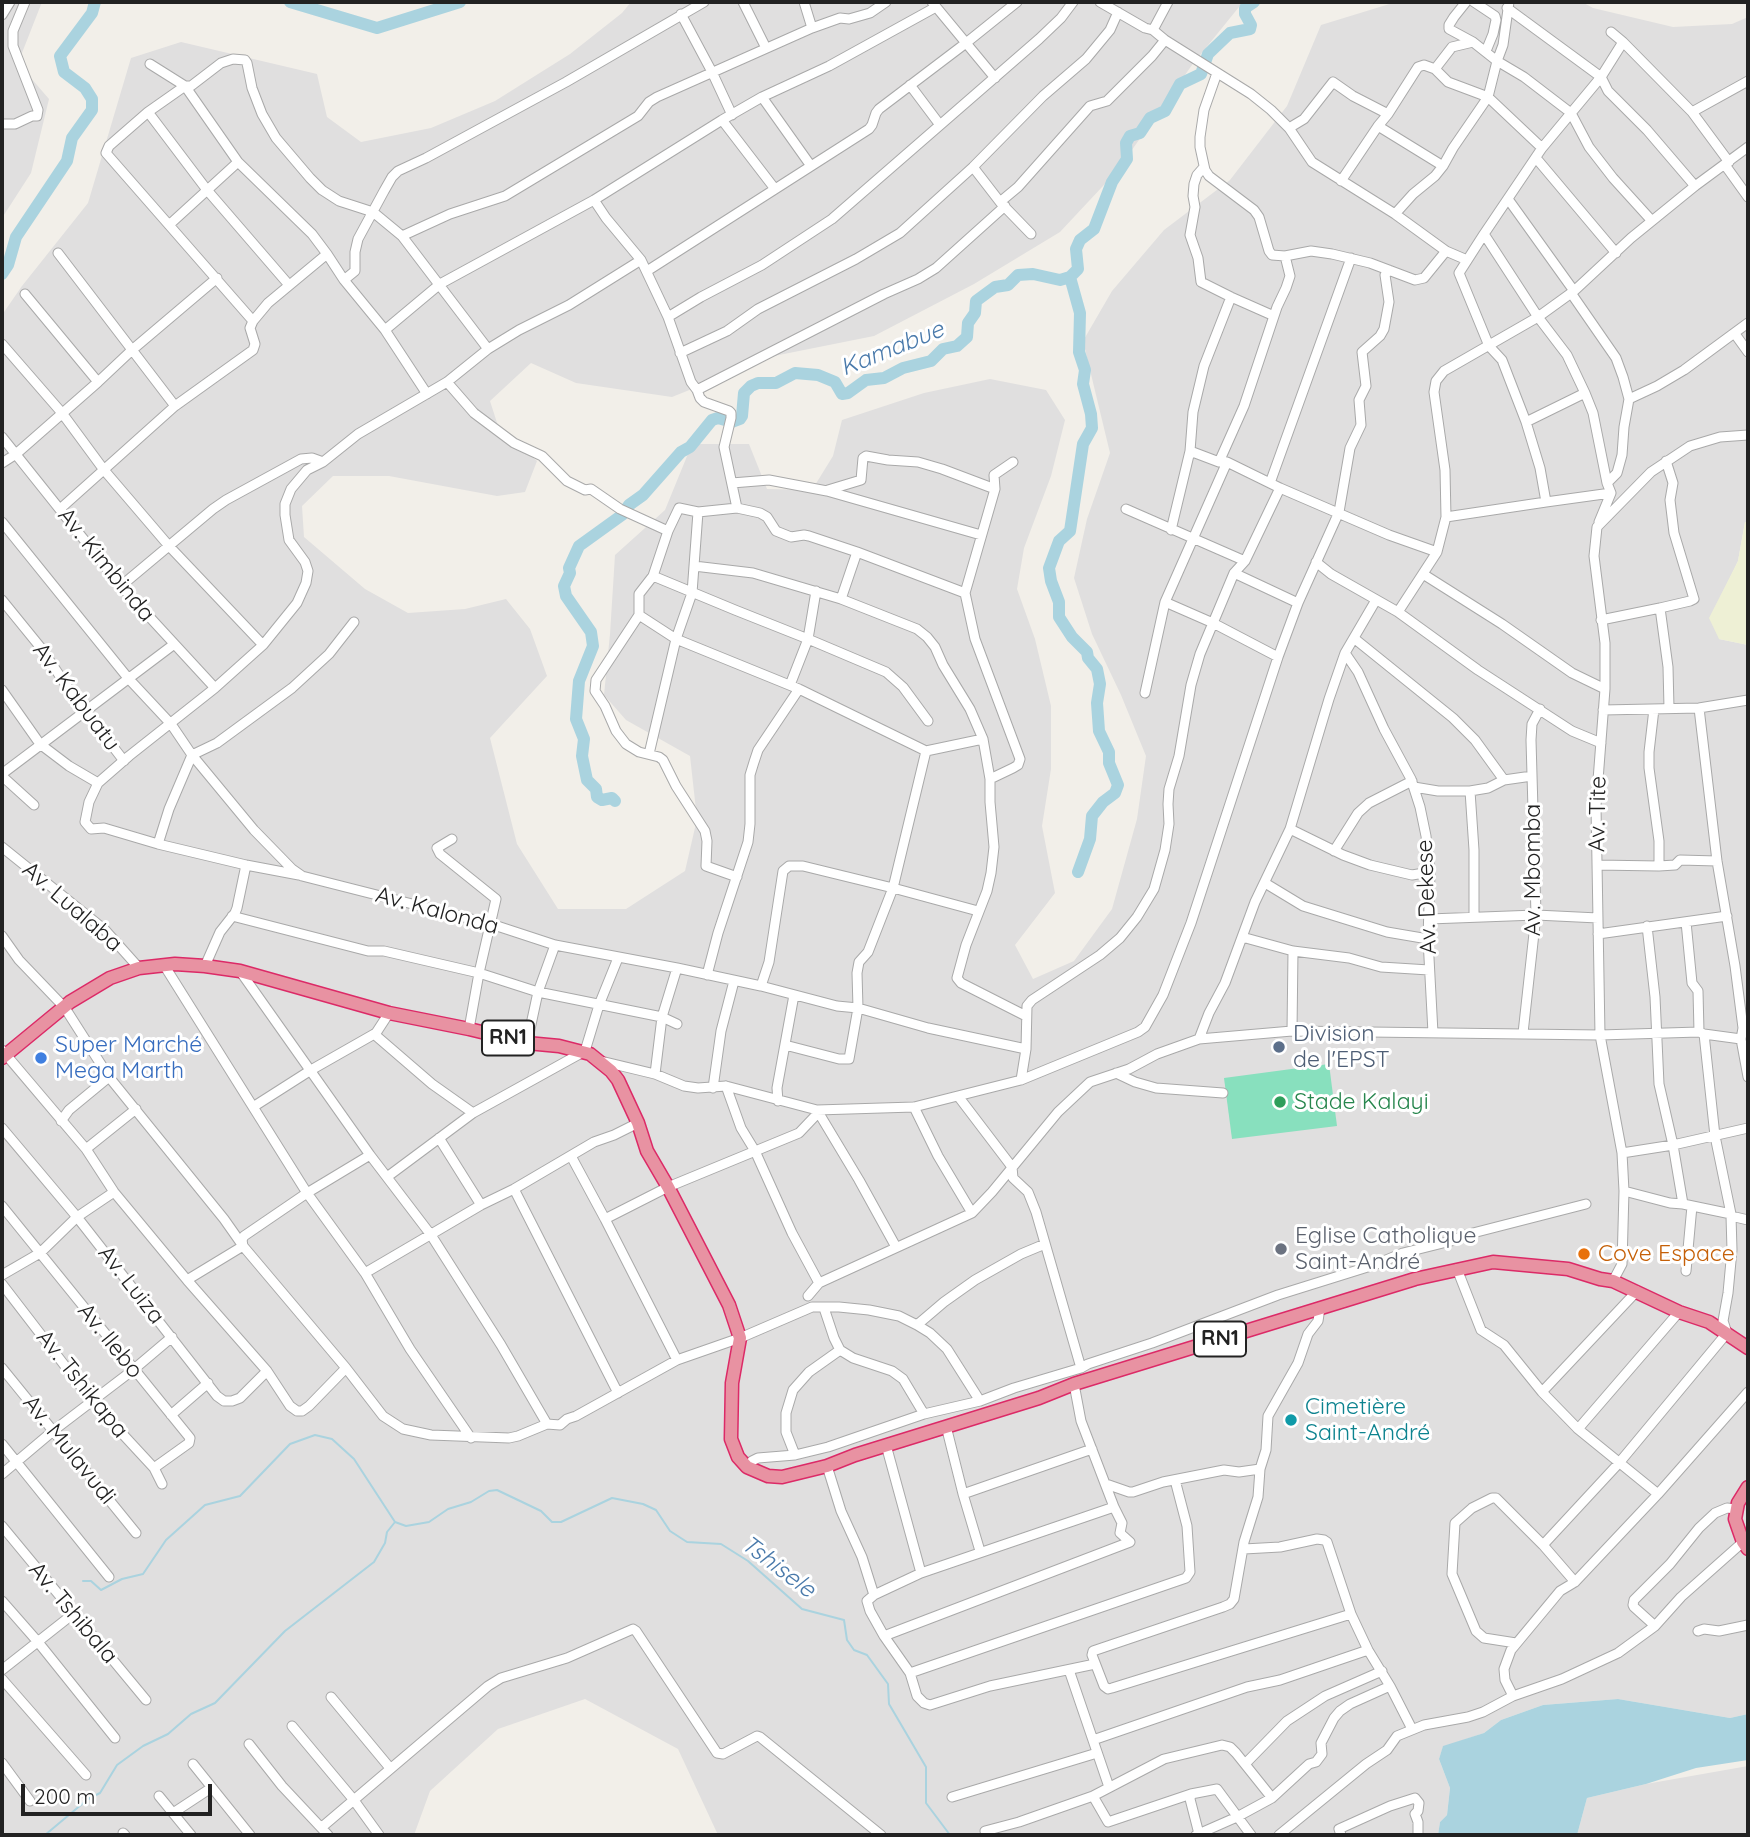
<!DOCTYPE html>
<meta charset="utf-8">
<style>
body{margin:0}
#map{position:relative;width:1750px;height:1837px;overflow:hidden;background:#f2efe9;font-family:Quicksand,sans-serif}
canvas{display:block}
.frame{position:absolute;inset:0;border:4px solid #222;pointer-events:none}
.scale{position:absolute;left:21px;top:1784px;width:191px;height:32px;box-sizing:border-box;border:4px solid #222;border-top:0;padding-left:9px;font-size:21px;line-height:24px;white-space:nowrap;color:#222;-webkit-text-stroke:5px #fff;paint-order:stroke}
</style>
<div id="map">
<canvas width="1750" height="1837"></canvas>
<div class="frame"></div>
<div class="scale">200 m</div>
</div>
<script>
const g = document.querySelector('canvas').getContext('2d');
g.lineJoin = 'round';
function fill(path, color) {
  g.fillStyle = color;
  g.fill(path, 'evenodd');
}
function poly(rows) {
  const path = new Path2D();
  for (const r of rows) {
    path.moveTo(r[0], r[1]);
    for (let i = 2; i < r.length; i += 2) path.lineTo(r[i], r[i + 1]);
  }
  return path;
}
function stroke(path, color, width, dash) {
  g.strokeStyle = color;
  g.lineWidth = width;
  g.lineCap = dash ? 'butt' : 'round';
  g.setLineDash(dash || []);
  g.stroke(path);
}
function drawText(font, color, halo, rows, align = 'center') {
  g.font = font + ' Quicksand,sans-serif';
  g.lineWidth = 6;
  g.setLineDash([]);
  g.textBaseline = 'middle';
  g.strokeStyle = halo;
  g.fillStyle = color;
  for (const [text, x, y, turn = 0] of rows) {
    g.save();
    g.translate(x, y);
    g.rotate((+turn || 0) * Math.PI / 180);
    g.textAlign = isNaN(turn) ? turn : align;
    if (halo) g.strokeText(text, 0, 0);
    g.fillText(text, 0, 0);
    g.restore();
  }
}
fill(poly([
 [2,2,42,2,18,63,49,99,31,173,2,218],
 [631,2,1243,2,1192,65,1117,171,1060,232,974,284,874,336,774,356,672,397,576,383,531,363,490,401,499,429,537,461,525,492,497,496,389,476,333,476,302,506,304,537,365,589,408,613,465,609,506,599,530,629,547,676,490,738,517,844,558,909,626,909,685,871,697,819,690,756,626,720,604,695,610,634,615,555,665,510,692,444,749,444,767,489,812,490,833,456,842,420,924,393,990,379,1046,390,1065,420,1051,476,1024,548,1017,589,1035,639,1051,706,1051,769,1042,826,1055,893,1015,945,1033,979,1074,961,1112,909,1137,819,1146,756,1121,695,1092,634,1074,578,1087,519,1110,453,1083,341,1112,291,1164,230,1230,180,1287,106,1321,25,1396,2,1582,2,1593,8,1673,27,1732,24,1748,17,1748,522,1745,522,1738,561,1726,587,1719,639,1748,645,1748,1714,1730,1718,1618,1699,1543,1705,1501,1720,1484,1733,1443,1747,1439,1759,1450,1788,1447,1815,1440,1822,1438,1835,718,1835,678,1749,585,1699,498,1729,430,1791,414,1835,2,1835,2,315,22,286,88,203,131,58,181,42,317,74,327,117,361,142,431,128,495,101,570,54,622,13],
 [1748,1766,1748,1835,1577,1835,1587,1798,1646,1784]
]), '#e0dfdf');
fill(poly([
 [1745,522,1748,522,1748,645,1719,639,1709,618,1738,561]
]), '#eef0d5');
fill(poly([
 [1329,1064,1337,1126,1232,1139,1224,1078]
]), '#88e0be');
fill(poly([
 [1618,1699,1730,1718,1748,1714,1748,1760,1696,1768,1646,1784,1587,1798,1577,1835,1438,1835,1440,1822,1447,1815,1450,1788,1439,1759,1443,1746,1484,1733,1501,1720,1543,1705]
]), '#aad3df');
stroke(poly([
 [83,1581,91,1581,101,1590,122,1579,143,1574,166,1540,205,1505,240,1496,290,1444,315,1435,332,1439,354,1459,395,1522,406,1526,429,1522,448,1509,471,1502,489,1491,497,1490,541,1511,552,1522,561,1522,612,1498,643,1504,656,1510,670,1531,687,1542,721,1544,748,1561,802,1609,844,1620,847,1640,854,1650,867,1655,888,1684,889,1704,926,1767,926,1803,950,1835],
 [45,1835,88,1799,100,1793,117,1765,143,1746,168,1734,191,1714,215,1703,285,1631,374,1562,385,1543,387,1532,395,1522]
]), '#aad3df', 2);
stroke(poly([
 [290,2,377,28,460,2],
 [2,274,8,265,16,237,67,161,72,138,92,110,92,99,85,88,64,72,60,56,92,13,95,2],
 [1070,277,1080,313,1079,352,1085,370,1083,384,1091,414,1092,428,1083,444,1070,531,1059,541,1049,568,1051,581,1059,602,1059,617,1072,637,1087,652,1088,658,1097,669,1100,684,1097,703,1099,731,1109,752,1109,763,1118,785,1115,793,1103,802,1092,816,1090,839,1078,872],
 [615,801,612,798,602,800,597,797,596,789,587,780,582,756,584,739,576,719,579,681,593,646,591,632,566,596,564,586,570,573,569,568,579,546,622,515,629,505,643,495,681,452,690,447,712,420,718,418,732,422,740,419,742,416,744,393,751,386,758,383,776,383,795,373,818,375,835,382,842,394,848,393,866,380,884,378,903,368,931,361,943,349,957,346,967,337,968,323,975,313,976,301,995,287,1008,285,1018,275,1033,274,1060,280,1070,277,1078,269,1076,249,1080,240,1094,229,1112,182,1127,159,1126,143,1130,136,1140,133,1150,118,1165,111,1180,84,1201,74,1208,54,1230,33,1250,29,1251,25,1245,14,1245,8,1254,2]
]), '#aad3df', 12);
const minor = poly([
 [743,2,766,48],
 [804,2,812,28],
 [932,2,995,78],
 [1100,2,1145,28,1153,30,1165,40,1251,94,1271,110,1289,128,1312,162,1395,214,1446,251,1467,260],
 [1466,2,1454,17,1449,25,1449,29,1473,42,1497,61,1524,77,1571,113,1589,147,1613,178,1652,221],
 [1474,2,1495,16,1496,20,1493,34,1486,51],
 [1507,8,1601,77,1608,91,1647,130,1695,186],
 [681,14,712,72,732,115],
 [2,15,10,2],
 [1153,30,1168,2],
 [1623,42,1692,112,1729,162],
 [150,64,185,86,238,162,312,234,327,254,344,280,385,330,427,394],
 [1435,69,1448,82,1488,97,1542,148],
 [1217,73,1204,110,1200,137,1200,147,1205,170,1209,176,1254,210,1259,217,1269,251,1272,255,1285,256,1290,276,1286,288,1277,307,1244,406,1219,462],
 [910,85,940,125],
 [762,97,811,166],
 [148,112,207,190,289,285],
 [1692,112,1748,81],
 [722,120,775,189],
 [2,124,15,124,32,116,37,116,38,110,13,46,13,31,25,2],
 [1378,126,1443,166],
 [1289,128,1304,119,1333,82,1353,96,1388,114],
 [1536,158,1616,253],
 [1725,165,1748,197],
 [973,167,1000,202,1031,234],
 [1204,167,1197,175,1194,184,1193,196,1195,207,1190,235,1198,258,1201,282,1231,297,1274,316],
 [1341,181,1378,126,1388,114,1418,67,1424,65,1435,69,1452,47,1473,42],
 [1508,199,1574,291],
 [1000,202,1018,187,1090,106,1107,101,1152,56,1165,40],
 [1395,214,1413,194,1435,176,1443,166,1453,148,1488,97,1497,61,1503,45,1509,2],
 [169,225,238,162],
 [1484,234,1538,317,1567,355,1585,393,1593,413,1607,483],
 [402,236,450,214,505,196,638,116,649,102,657,97,812,28,840,18,849,19,870,13,886,2],
 [58,253,175,406],
 [1285,256,1311,251,1332,254,1370,263,1415,280,1424,278,1446,251],
 [641,260,668,317,691,382,697,390,700,398,704,402,729,411,731,413,731,418,724,447,737,508],
 [647,271,869,129,872,125,876,113,879,109,966,43,1017,2],
 [344,280,355,271,355,252,358,239,384,191,392,177,398,171,426,158,566,82,704,2],
 [1571,293,1616,358,1623,377,1629,399,1624,427,1622,455,1617,473,1607,483,1611,493,1599,522],
 [25,294,98,382],
 [668,317,701,297,762,265,832,219,1039,39,1061,18,1073,2],
 [253,321,106,153,109,146,148,112,185,86,191,86,221,63,233,59,245,60,247,63,252,88,262,114,276,138,310,178,322,190,339,201,373,212,402,236,488,349],
 [385,330,440,284,594,200,722,120,762,97,829,66,936,7],
 [1735,334,1748,352],
 [2,344,62,413,104,470,169,546,263,645],
 [680,353,727,331,758,309,856,259,900,233,973,167,1043,96,1086,59,1110,30,1118,12],
 [447,382,474,413,514,443,542,456,567,481,585,490,591,489,620,509,668,531,679,508,698,512,737,508,760,513,767,517,776,531,791,537,804,535,809,536,857,552,965,593],
 [697,390,884,294,918,279,936,268,1005,206],
 [1629,399,1657,386,1684,370,1748,323],
 [1526,422,1585,393],
 [2,437,121,586,215,688],
 [1190,451,1219,462,1227,462,1280,488,1389,535,1437,552],
 [2,463,16,454,98,382,132,350,217,278],
 [732,483,769,480,827,491,981,535],
 [1270,483,1351,258],
 [828,490,861,480,863,458,866,456,888,460,918,462,942,469,995,489],
 [1611,493,1546,502,1540,468,1526,422,1502,360,1489,346,1459,273,1484,234,1542,148,1601,77,1623,42,1611,32],
 [60,509,175,406,253,350,255,344,250,328,253,321,268,303,327,254],
 [1126,509,1245,561],
 [1446,517,1546,502],
 [2,522,128,678,171,724,192,755,254,830,292,869,302,876,491,924,555,945,677,968,761,986,837,1006,858,1008,928,1028,1026,1049],
 [1171,530,1190,451,1193,412,1204,366,1231,297],
 [668,531,653,576,639,594,639,615,596,680,595,691,605,706,616,731,626,744,639,752,659,757,663,760,676,786,705,831,707,841,706,866,737,877],
 [1316,562,1331,574,1398,612,1478,670,1572,731,1601,743],
 [694,566,753,573,841,599,917,629,927,637,935,647,943,665,970,709,983,739,990,779,990,802,994,847,991,873,987,891,966,945,957,978,961,983,1026,1016],
 [1234,573,1298,603],
 [1423,574,1502,624,1572,673,1605,689],
 [653,576,735,610,808,639,886,672,903,687,928,721],
 [121,586,213,509,226,500,301,459,312,458,323,462],
 [841,599,857,552],
 [2,600,41,648,66,685,124,761],
 [1165,602,1213,623,1278,657],
 [1660,608,1690,601,1694,599,1674,533,1670,500,1673,483,1666,461],
 [1398,612,1437,552,1446,517,1445,470,1434,392,1436,381,1444,371,1538,317,1574,291,1631,238,1695,186,1748,147],
 [639,615,676,639,799,689,926,751,983,739],
 [1601,620,1660,608,1668,667,1669,708],
 [1355,639,1453,718,1475,740,1504,780],
 [1345,653,1358,672,1384,729,1411,779,1420,807,1426,836,1430,872,1428,939,1433,1033],
 [790,685,808,639,816,591],
 [2,690,40,744,69,766,98,783],
 [1145,693,1165,602,1227,462],
 [1699,708,1717,861,1735,966,1743,1028,1741,1039,1748,1077],
 [1654,709,1649,752,1649,768,1659,841,1659,866],
 [1603,710,1699,708,1748,700],
 [649,754,676,639,692,593,698,512],
 [2,774,173,645],
 [2,776,34,805],
 [990,779,1013,768,1018,765,1020,759,975,639,965,593,995,489,994,475,1013,462],
 [1414,787,1438,791,1470,791,1488,788,1504,780,1532,776],
 [1470,791,1474,850,1474,917],
 [1290,829,1343,855,1370,865,1412,875,1430,872],
 [452,839,437,848,440,854,496,899,479,973,469,1029],
 [158,844,169,809,192,755,217,743,292,688,329,654,354,622],
 [2,847,105,930,139,968],
 [1334,851,1358,813,1369,803,1412,781],
 [1597,865,1659,866,1675,865,1680,860,1717,861],
 [299,875,246,865,158,844,104,828,91,829,85,822,89,802,98,783,129,756,215,688,263,645,297,603,306,583,308,571,305,562,289,540,285,515,285,504,291,489,307,470,323,462,358,434,447,382,488,349,519,330,569,305,641,260,606,218,594,200],
 [1265,883,1303,906,1387,932,1428,939],
 [232,916,368,951,384,951,479,973,538,992,662,1017,677,1024],
 [1429,919,1536,915,1598,918],
 [1686,922,1692,983,1698,991,1699,1032],
 [1647,926,1655,997,1659,1084,1673,1145,1683,1204],
 [1598,934,1727,916],
 [2,936,19,960,65,1008,109,1077,224,1219,243,1246,346,1368,383,1416,403,1429,431,1435,509,1438,518,1436,547,1424,560,1425,567,1419,576,1416,677,1360,740,1338,812,1307,839,1307,869,1310,899,1316,917,1325,930,1333,947,1349,980,1401],
 [1242,937,1293,951,1349,958,1381,967,1429,970],
 [164,965,307,1193,365,1273,410,1349,471,1438],
 [205,966,220,932,235,913,237,908,246,865],
 [240,971,370,1155,431,1235,501,1345,547,1424],
 [707,975,718,933,748,842,750,824,750,775,754,762,758,750,799,689],
 [761,986,769,962,783,871,789,866,803,866,893,888,978,911],
 [1292,1031,1293,951],
 [1523,1033,1536,915,1531,740,1532,724,1540,709],
 [374,1034,432,1084,473,1113],
 [1704,1034,1715,1136,1731,1214],
 [1199,1039,1209,1013,1225,983,1255,902,1290,829,1329,699,1345,653,1376,600],
 [527,1043,538,992,555,945],
 [785,1045,839,1059,849,1059,858,1008,857,973,859,962,868,952,893,888,926,751],
 [2,1050,86,1149,114,1192,187,1280,267,1371,290,1406,297,1411,302,1411,309,1406,346,1368],
 [601,1061,655,1074,684,1086,698,1088,726,1086,817,1110,914,1107,1021,1080,1138,1032,1145,1027,1163,995,1191,923,1278,657,1298,603,1339,512,1350,448,1361,425,1359,400,1366,386,1362,352,1380,336,1384,329,1389,302,1385,275,1389,270],
 [1116,1073,1135,1082,1156,1088,1223,1093],
 [655,1074,662,1017,677,968],
 [1021,1080,1026,1049,1027,1006,1032,1000,1100,955,1120,938,1137,917,1154,889,1165,850,1169,824,1168,804,1169,789,1179,756,1191,685,1200,654,1234,573,1245,561,1280,488],
 [726,1086,741,1128,755,1151,792,1233,819,1283],
 [713,1088,721,1031,734,981],
 [958,1096,1012,1167,1013,1178,1028,1192,1036,1212,1081,1368],
 [778,1101,777,1088,794,995],
 [253,1107,311,1070,376,1033,389,1013],
 [914,1107,938,1156,972,1213],
 [817,1110,859,1180,896,1247],
 [61,1121,69,1110,109,1077],
 [2,1128,77,1217,217,1396,224,1401,232,1401,240,1398,267,1371],
 [439,1138,481,1205],
 [86,1149,136,1109],
 [1622,1153,1673,1145,1748,1128],
 [571,1156,605,1219,677,1360],
 [387,1177,473,1113,585,1051,599,1005,618,958],
 [514,1189,618,1393],
 [1624,1191,1670,1203,1683,1204,1731,1214,1731,1216,1748,1220],
 [2,1206,190,1438,189,1443,154,1468],
 [605,1219,668,1187,799,1133,818,1113],
 [1457,1269,1481,1330,1504,1345,1542,1392,1578,1429,1658,1494],
 [1686,1271,1692,1206],
 [365,1273,481,1205,514,1189,594,1142,614,1135,638,1123],
 [2,1275,40,1253,77,1217,114,1192],
 [187,1280,243,1246,242,1240,244,1236,307,1193,370,1155],
 [1613,1281,1622,1264,1624,1191,1622,1153,1600,1035,1596,806,1605,689,1605,643,1594,556,1597,527,1651,472,1690,446,1720,437,1748,435],
 [2,1284,92,1401,154,1468,162,1484],
 [808,1296,819,1283,972,1213,992,1192,1058,1112,1090,1082,1129,1069,1157,1054,1199,1039,1292,1031,1600,1035,1699,1032,1704,1034,1741,1039],
 [824,1308,834,1338,840,1350,853,1358,892,1371,903,1379,924,1414],
 [1320,1308,1318,1321,1308,1334,1298,1363,1268,1416,1266,1450,1260,1469,1258,1497,1244,1542,1234,1599,1230,1604,1223,1607,1093,1651,1092,1655,1104,1686,1108,1689,1112,1688,1351,1614],
 [917,1325,944,1302,975,1280,1021,1254,1045,1244],
 [2,1368,136,1533],
 [1542,1392,1637,1291],
 [171,1415,208,1383],
 [946,1426,963,1494,980,1551],
 [1578,1429,1679,1312],
 [2,1444,109,1577],
 [886,1445,921,1573],
 [795,1455,786,1432,786,1413,793,1390,809,1372,840,1350],
 [827,1466,841,1511,862,1557,874,1595],
 [747,1467,752,1461,758,1458,795,1455,828,1447,924,1414,980,1401,1014,1388,1081,1368,1088,1364,1152,1343,1278,1295,1374,1265,1403,1253,1451,1241,1469,1234,1586,1204],
 [2,1474,53,1431,133,1370,172,1337],
 [1106,1484,1129,1492,1133,1492,1163,1482,1224,1470,1239,1472,1260,1469],
 [963,1494,1092,1449],
 [2,1526,146,1700],
 [1543,1545,1619,1463,1727,1333,1723,1321,1728,1293,1732,1250,1731,1216],
 [1244,1549,1280,1547,1317,1539,1324,1540,1327,1542,1351,1614,1368,1650,1390,1686,1412,1729],
 [2,1601,38,1642,115,1738],
 [1655,1626,1634,1607,1633,1605,1634,1600,1670,1564,1699,1528,1715,1513,1727,1508,1736,1509],
 [1698,1631,1704,1629,1719,1631,1748,1625],
 [884,1636,1130,1542,1120,1533,1122,1523,1114,1507,1081,1421,1074,1384],
 [1516,1643,1484,1638,1476,1631,1452,1574,1455,1523,1472,1508,1492,1498,1496,1498,1543,1545,1575,1582],
 [1095,1664,990,1686,930,1705,924,1703,917,1696,910,1673,884,1636,870,1611,867,1601,874,1595,921,1573,1114,1507],
 [2,1670,73,1614],
 [1069,1670,1109,1787],
 [910,1673,1186,1578,1190,1572,1187,1526,1175,1480],
 [2,1679,86,1775],
 [1513,1696,1505,1680,1504,1669,1511,1650,1560,1591,1575,1582,1658,1494,1748,1392],
 [331,1697,390,1768],
 [292,1726,353,1799,379,1835],
 [1093,1740,1247,1687,1280,1680,1368,1650],
 [249,1744,282,1786,328,1835],
 [2,1763,30,1801],
 [193,1764,250,1835],
 [1245,1764,1287,1721,1325,1696,1382,1671],
 [1191,1794,1190,1799,1199,1834],
 [159,1796,191,1835],
 [1093,1796,1108,1822,1191,1794,1217,1789,1251,1835],
 [952,1797,1097,1753],
 [173,1813,211,1788],
 [322,1827,488,1686,501,1678,567,1658,633,1629,636,1631,717,1753,723,1754,757,1736,760,1737,881,1835],
 [985,1831,1019,1822,1093,1796,1164,1759,1222,1745,1230,1747,1236,1753,1272,1798],
 [123,1833,125,1835],
 [1196,1835,1237,1817,1272,1798,1309,1764,1316,1762,1322,1754,1321,1743,1334,1718,1340,1711,1350,1704,1390,1686],
 [1279,1835,1366,1764,1387,1750,1397,1736,1424,1725,1468,1717,1483,1712,1513,1696,1562,1679,1618,1653,1655,1626,1681,1597,1743,1542],
 [1341,1835,1339,1829,1390,1806,1415,1798,1419,1803,1418,1811,1415,1814,1418,1822,1418,1835]
]);
const highway = poly([
 [2,1058,70,1002,110,978,139,968,175,964,205,966,240,971,389,1013,469,1029,527,1043,559,1046,590,1054,611,1071,618,1080,638,1123,647,1151,668,1187,729,1305,740,1338,732,1383,731,1439,738,1457,747,1467,768,1476,782,1477,827,1466,855,1455,1039,1398,1074,1384,1415,1279,1493,1262,1568,1269,1600,1279,1613,1281,1679,1312,1709,1322,1748,1348],
 [1748,1487,1738,1503,1735,1519,1743,1542,1748,1549]
]);
stroke(minor, '#a9a9a9', 11);
stroke(highway, '#dc2a67', 15);
stroke(minor, '#fff', 9);
stroke(highway, '#e892a2', 12);
for (const [x, y, r, color] of [
 [1279,1047,7,"#5c6f8a"],
 [41,1058,7,"#3f7fe0"],
 [1280,1102,7,"#2e9e5b"],
 [1281,1249,7,"#6b7280"],
 [1584,1254,7,"#e8710a"],
 [1291,1420,7,"#0f9aa8"]
]) {
  const dot = new Path2D();
  dot.arc(x, y, r, 0, 2 * Math.PI);
  g.fillStyle = color;
  g.fill(dot);
  stroke(dot, '#fff', 2.5);
}
for (const [x, y, w] of [
 [508,1038,52],
 [1220,1339,52]
]) {
  const box = new Path2D();
  box.roundRect(x - w / 2, y - 17.5, w, 35, 5);
  g.fillStyle = '#fff';
  g.fill(box);
  stroke(box, '#222', 2);
}
drawText('bold 21px', '#222', null, [
 ["RN1",508,1038],
 ["RN1",1220,1339]
]);
drawText('23px', '#222', '#fff', [
 ["Av. Kimbinda",106,565,51],
 ["Av. Kabuatu",76,697,53],
 ["Av. Tite",1598,814,-89],
 ["Av. Mbomba",1533,870,-90],
 ["Av. Dekese",1427,897,-92],
 ["Av. Lualaba",72,907,41],
 ["Av. Kalonda",437,911,15],
 ["Av. Luiza",131,1285,52],
 ["Av. Ilebo",110,1341,51],
 ["Av. Tshikapa",82,1384,51],
 ["Av. Mulavudi",69,1450,51],
 ["Av. Tshibala",73,1613,50]
]);
drawText('23px', '#4e5e75', '#fff', [
 ["Division",1293,1034],
 ["de l'EPST",1293,1060]
], 'left');
drawText('23px', '#366cbe', '#fff', [
 ["Super Marché",55,1045],
 ["Mega Marth",55,1071]
], 'left');
drawText('23px', '#27864d', '#fff', [
 ["Stade Kalayi",1294,1102]
], 'left');
drawText('23px', '#5b616d', '#fff', [
 ["Eglise Catholique",1295,1236],
 ["Saint-André",1295,1262]
], 'left');
drawText('23px', '#c56008', '#fff', [
 ["Cove Espace",1598,1254]
], 'left');
drawText('23px', '#0d838f', '#fff', [
 ["Cimetière",1305,1407],
 ["Saint-André",1305,1433]
], 'left');
drawText('italic 24px', '#4a7aab', '#fff', [
 ["Kamabue",892,349,-22],
 ["Tshisele",778,1567,37]
]);
</script>
